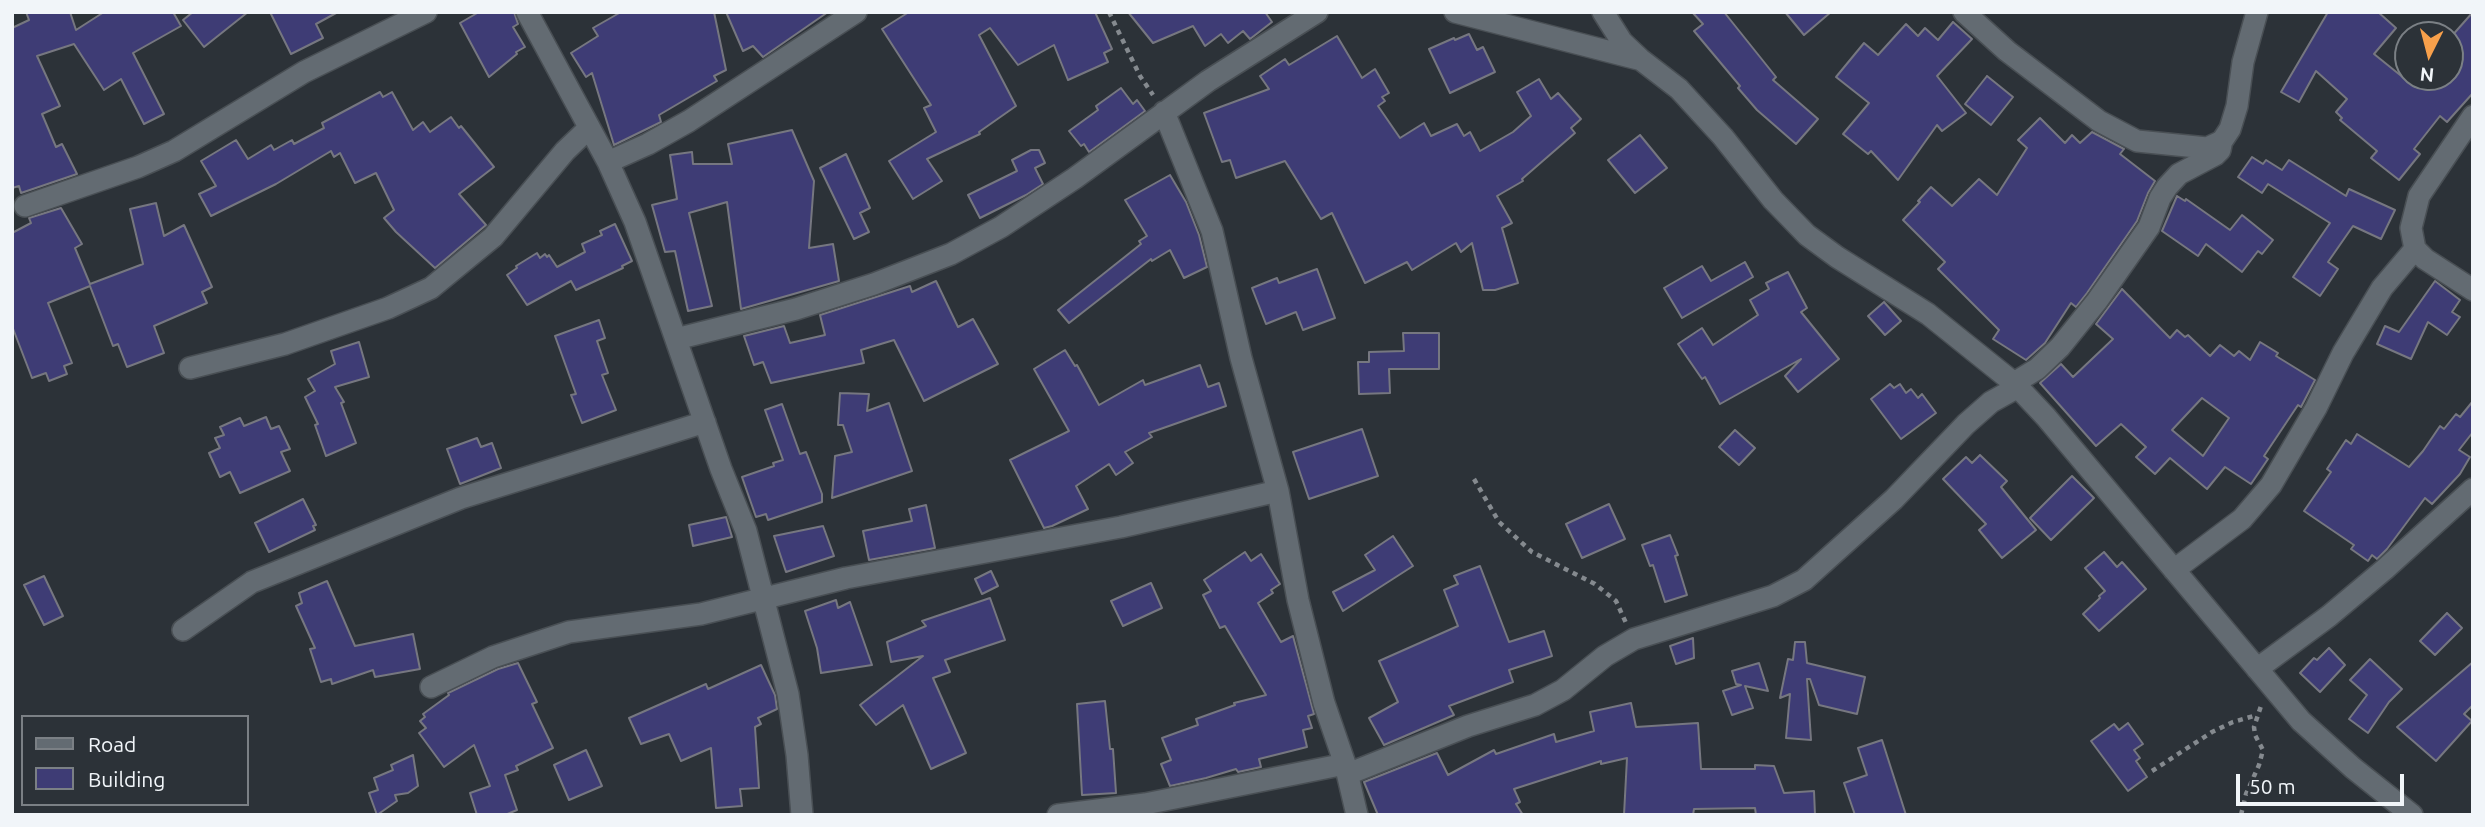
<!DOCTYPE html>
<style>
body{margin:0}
#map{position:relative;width:2485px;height:827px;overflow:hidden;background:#2c3238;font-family:Ubuntu,sans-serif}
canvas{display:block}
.frame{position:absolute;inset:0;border:14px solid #f1f5f9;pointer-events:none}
.legend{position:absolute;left:21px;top:715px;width:228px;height:91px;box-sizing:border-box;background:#2c3238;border:2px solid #7b8085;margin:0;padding:9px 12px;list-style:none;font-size:21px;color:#f1f5f9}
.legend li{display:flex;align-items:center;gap:14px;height:35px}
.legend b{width:35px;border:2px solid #7b8085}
.north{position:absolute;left:2394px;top:21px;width:70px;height:70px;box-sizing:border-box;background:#2c3238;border:2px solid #7b8085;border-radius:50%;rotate:186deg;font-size:19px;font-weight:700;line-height:28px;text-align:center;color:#f1f5f9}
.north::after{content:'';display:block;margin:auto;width:24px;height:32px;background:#f8a04b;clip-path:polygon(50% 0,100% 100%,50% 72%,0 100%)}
.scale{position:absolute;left:2236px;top:774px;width:168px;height:32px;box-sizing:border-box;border:4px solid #f1f5f9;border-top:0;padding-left:9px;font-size:21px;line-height:24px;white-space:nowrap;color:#f1f5f9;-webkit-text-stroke:5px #2c3238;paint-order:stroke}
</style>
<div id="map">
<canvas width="2485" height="827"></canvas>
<div class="frame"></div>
<ul class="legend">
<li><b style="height:9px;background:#636b72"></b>Road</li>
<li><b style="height:19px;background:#3e3c75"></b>Building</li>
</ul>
<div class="north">N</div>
<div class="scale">50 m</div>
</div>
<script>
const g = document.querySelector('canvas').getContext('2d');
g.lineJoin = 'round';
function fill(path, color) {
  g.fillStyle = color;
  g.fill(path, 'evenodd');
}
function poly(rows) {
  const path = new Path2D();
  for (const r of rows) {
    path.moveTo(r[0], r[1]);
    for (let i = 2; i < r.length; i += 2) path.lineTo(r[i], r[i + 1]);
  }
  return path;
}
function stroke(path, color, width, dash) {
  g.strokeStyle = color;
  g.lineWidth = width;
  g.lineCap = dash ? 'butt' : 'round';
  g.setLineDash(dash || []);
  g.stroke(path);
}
const building = poly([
 [26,12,70,12,76,30,104,12,173,12,181,26,133,53,164,114,144,124,121,79,104,90,74,44,37,56,60,106,42,114,56,147,62,144,77,174,21,193,19,186,12,188,12,28,29,20,26,12],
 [193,12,248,12,204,47,183,20,193,12],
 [270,12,338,12,316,24,323,38,291,54,270,12],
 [479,12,514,12,518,24,513,27,525,47,516,52,517,54,489,77,460,23,479,12],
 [621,12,714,12,726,70,714,76,717,81,659,115,661,122,614,145,592,73,586,77,571,53,598,36,593,28,621,12],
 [726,12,828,12,763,57,753,46,743,51,726,12],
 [909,12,1095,12,1112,49,1104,53,1108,62,1068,80,1054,45,1018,65,990,28,979,35,1016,106,979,132,980,134,927,159,942,181,913,199,889,161,936,132,924,108,931,105,882,29,909,12],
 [1128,12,1265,12,1272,22,1250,39,1243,31,1228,43,1221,34,1205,46,1193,26,1153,43,1128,12],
 [1692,12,1724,12,1776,77,1773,80,1818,119,1796,144,1757,110,1738,88,1740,86,1694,31,1703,24,1692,12],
 [1785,12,1831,12,1804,35,1785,12],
 [2328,12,2378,12,2396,28,2374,54,2415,87,2423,77,2450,77,2450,38,2473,12,2473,93,2447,122,2440,116,2414,149,2420,154,2399,180,2371,158,2377,151,2340,120,2342,118,2336,112,2347,99,2316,71,2299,102,2281,92,2328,12],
 [1953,22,1972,39,1937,76,1966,113,1942,131,1937,125,1898,180,1871,151,1868,154,1843,134,1869,103,1836,77,1864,43,1878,55,1906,24,1918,36,1925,28,1938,40,1953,22],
 [1469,34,1477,50,1483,47,1495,72,1450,93,1429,49,1454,38,1455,40,1469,34],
 [1337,36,1362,78,1375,69,1389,93,1382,97,1385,101,1378,106,1400,138,1424,123,1431,136,1457,124,1464,136,1470,132,1480,151,1513,132,1531,116,1517,92,1539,79,1551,99,1558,93,1581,119,1571,128,1575,133,1522,179,1523,181,1497,196,1512,223,1502,228,1518,283,1495,290,1483,290,1472,243,1461,252,1456,243,1412,270,1407,262,1365,283,1332,213,1321,219,1285,161,1236,178,1230,160,1222,162,1204,113,1269,89,1260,76,1285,59,1289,65,1337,36],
 [1987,76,2013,97,1991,125,1965,104,1987,76],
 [1121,88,1133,104,1137,100,1145,111,1089,152,1084,144,1081,146,1069,131,1098,110,1096,106,1121,88],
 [380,92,383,97,392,92,413,130,423,122,430,132,451,117,459,128,461,126,494,167,459,194,486,225,435,268,396,232,384,218,394,210,376,173,355,183,340,153,334,157,331,151,276,184,211,216,199,194,216,186,201,161,236,140,248,159,271,145,274,150,292,140,294,144,324,128,322,123,380,92],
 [2040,118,2065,143,2072,135,2080,143,2092,132,2124,149,2120,154,2155,181,2148,193,2137,221,2087,293,2076,307,2071,303,2045,343,2026,360,1993,339,1999,330,1938,269,1945,262,1903,220,1920,202,1918,201,1931,187,1952,206,1979,179,1997,195,2027,148,2018,140,2040,118],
 [792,130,814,181,809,248,833,244,839,281,741,309,727,202,689,213,712,306,688,311,675,251,665,252,652,205,677,199,670,155,692,152,693,164,732,164,728,144,792,130],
 [1640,135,1667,168,1635,193,1608,160,1640,135],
 [1031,150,1039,150,1045,163,1035,168,1043,184,1026,195,980,218,968,195,1017,171,1012,160,1031,150],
 [846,154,870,208,860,213,869,232,854,239,820,168,846,154],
 [2252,157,2263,164,2266,160,2282,170,2289,160,2346,196,2349,189,2395,210,2381,239,2353,226,2328,262,2338,269,2320,296,2293,277,2330,223,2268,184,2262,193,2238,177,2252,157],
 [1170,175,1186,202,1199,235,1207,267,1184,278,1170,250,1152,261,1151,259,1069,323,1058,310,1141,244,1139,241,1147,236,1125,200,1170,175],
 [2177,196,2185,201,2186,199,2230,230,2242,215,2273,240,2262,254,2258,251,2242,272,2206,244,2198,256,2162,231,2177,196],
 [156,203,164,236,184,225,212,287,202,292,207,303,154,326,164,353,127,367,118,344,113,346,90,286,48,303,72,363,64,366,67,374,49,381,46,373,32,378,12,326,12,233,31,223,29,218,61,208,82,244,75,248,90,284,143,264,130,209,156,203],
 [615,224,632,261,622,266,623,268,576,290,571,281,527,305,507,275,517,268,516,266,537,253,540,258,545,254,547,257,549,255,557,267,585,252,582,244,602,235,600,231,615,224],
 [1745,262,1753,277,1682,318,1664,288,1702,266,1711,281,1745,262],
 [1317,269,1335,318,1303,330,1296,312,1266,324,1252,288,1277,278,1279,283,1317,269],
 [1788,272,1807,308,1801,312,1839,359,1798,392,1785,376,1801,359,1720,404,1705,377,1702,379,1678,344,1702,328,1713,345,1758,315,1750,300,1769,289,1766,283,1788,272],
 [936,281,958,327,973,319,998,364,924,401,894,340,861,350,864,363,771,383,763,362,754,365,744,336,784,326,790,343,825,335,820,315,910,286,912,292,936,281],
 [2435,281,2460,300,2452,312,2460,317,2447,335,2428,322,2411,359,2377,344,2385,326,2399,332,2435,281],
 [2122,289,2170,338,2177,330,2185,337,2188,335,2210,356,2220,345,2234,356,2239,351,2250,360,2260,342,2278,353,2276,356,2315,380,2301,407,2298,405,2264,456,2268,459,2251,484,2225,467,2207,489,2170,458,2155,474,2136,457,2146,447,2121,424,2096,446,2040,383,2061,364,2073,377,2113,339,2096,324,2122,289],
 [2202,398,2229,418,2203,456,2172,430,2202,398],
 [1884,302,1901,321,1885,335,1868,316,1884,302],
 [599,320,605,338,597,341,608,373,602,375,616,410,582,423,571,395,576,394,555,336,599,320],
 [1403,333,1439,333,1439,369,1389,369,1390,393,1359,394,1358,362,1369,362,1369,352,1404,351,1403,333],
 [359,342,369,377,335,387,344,402,341,403,356,443,326,456,315,425,318,424,305,397,315,391,308,379,335,364,331,351,359,342],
 [1065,350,1075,366,1077,365,1099,405,1143,380,1145,385,1200,365,1208,387,1219,383,1226,406,1149,433,1152,437,1125,452,1133,463,1116,475,1109,464,1076,486,1088,509,1052,526,1044,528,1010,460,1069,431,1034,369,1065,350],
 [1890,384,1894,388,1900,384,1906,393,1911,389,1918,398,1922,394,1936,413,1901,439,1871,399,1890,384],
 [840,393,869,394,867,411,889,403,912,471,832,498,835,456,852,452,843,425,838,425,840,393],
 [2473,401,2473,432,2459,450,2470,457,2460,474,2432,504,2425,498,2387,549,2377,559,2372,555,2368,561,2351,549,2354,545,2304,511,2331,472,2327,469,2346,440,2351,444,2357,434,2409,467,2423,451,2440,426,2444,429,2456,414,2460,417,2473,401],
 [782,404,800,454,806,452,822,494,822,502,768,520,766,514,756,517,742,477,774,466,773,463,783,460,765,410,782,404],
 [266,417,271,429,279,426,290,449,281,452,290,471,240,493,230,472,220,477,209,453,220,448,215,438,224,435,220,427,240,418,244,426,266,417],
 [1362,429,1378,476,1309,499,1293,452,1362,429],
 [1735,430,1755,448,1739,465,1719,447,1735,430],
 [477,438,481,447,492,443,501,468,460,484,447,449,477,438],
 [1980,455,2007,481,2001,487,2036,530,2002,558,1979,530,1986,524,1943,479,1966,457,1972,463,1980,455],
 [2072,476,2094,498,2051,540,2030,518,2072,476],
 [303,499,316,525,313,526,315,530,269,552,255,523,303,499],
 [1609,504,1625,539,1582,558,1566,524,1609,504],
 [926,505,935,548,869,560,863,531,912,521,909,509,926,505],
 [726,517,732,537,693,546,689,525,726,517],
 [823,526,834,556,786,572,774,536,823,526],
 [1670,535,1678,555,1675,556,1687,595,1665,602,1653,565,1650,566,1642,545,1670,535],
 [1393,536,1413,566,1343,611,1333,592,1375,570,1365,555,1393,536],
 [1245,552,1251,561,1261,554,1280,584,1271,590,1273,593,1258,603,1281,642,1293,636,1314,714,1308,716,1312,728,1303,730,1307,747,1259,759,1261,767,1238,772,1236,769,1206,778,1170,786,1161,764,1171,760,1162,738,1198,725,1196,719,1235,705,1234,703,1266,695,1225,626,1220,628,1203,595,1211,591,1204,580,1245,552],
 [2104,552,2117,567,2122,562,2146,589,2099,631,2083,614,2100,598,2099,596,2105,591,2085,568,2104,552],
 [1480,566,1509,642,1544,631,1552,656,1509,670,1513,682,1449,706,1454,715,1384,745,1369,718,1398,702,1379,661,1458,626,1444,590,1458,584,1454,576,1480,566],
 [991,571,998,586,982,594,975,579,991,571],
 [44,576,63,616,44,625,24,585,44,576],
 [327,581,355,646,413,634,420,669,375,677,373,670,332,684,331,679,321,682,310,649,315,648,296,606,302,603,299,593,327,581],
 [1151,583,1162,608,1123,626,1111,601,1151,583],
 [990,598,1005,640,945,660,950,672,933,678,966,753,931,769,903,705,876,725,860,705,923,656,891,662,887,642,926,626,922,621,990,598],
 [836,600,838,608,850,602,872,665,821,673,817,648,805,611,836,600],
 [2447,613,2462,628,2435,655,2420,641,2447,613],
 [1693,638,1694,658,1676,664,1670,646,1693,638],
 [1795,642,1805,642,1807,663,1865,677,1857,714,1819,705,1810,679,1807,679,1811,740,1786,738,1790,694,1780,698,1788,659,1793,660,1795,642],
 [2329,648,2345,665,2320,692,2300,673,2314,658,2317,660,2329,648],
 [2370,659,2402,689,2389,702,2368,733,2349,719,2367,695,2350,680,2370,659],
 [2473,662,2473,705,2464,714,2472,721,2436,761,2397,727,2473,662],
 [518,663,537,702,532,704,553,748,516,766,518,770,505,775,517,810,505,815,477,815,470,793,490,786,474,745,444,767,419,733,426,728,420,721,425,717,423,714,449,695,448,693,498,669,518,663],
 [1759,663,1768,691,1745,686,1753,708,1732,715,1723,691,1741,685,1736,684,1732,671,1759,663],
 [761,665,775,695,777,709,758,718,761,724,755,727,759,788,740,789,742,806,716,808,711,748,681,761,669,734,641,744,629,718,706,684,708,689,761,665],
 [1105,701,1110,749,1113,749,1116,793,1082,795,1077,704,1105,701],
 [1631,703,1636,727,1698,723,1701,769,1755,769,1755,765,1774,766,1784,793,1814,791,1815,815,1756,815,1755,808,1694,809,1693,815,1624,815,1627,758,1601,764,1601,761,1514,789,1520,802,1516,804,1523,815,1378,815,1364,782,1437,753,1448,775,1494,750,1496,754,1554,734,1556,742,1594,731,1590,712,1631,703],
 [2128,723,2143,744,2134,750,2140,758,2136,761,2147,777,2128,791,2091,741,2114,724,2119,730,2128,723],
 [1882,740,1906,815,1855,815,1844,783,1867,775,1858,748,1882,740],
 [586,750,602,786,569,800,554,765,586,750],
 [413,755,418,786,408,793,395,795,397,801,377,815,369,793,378,790,374,778,393,770,391,765,413,755]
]);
fill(building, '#3e3c75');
stroke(building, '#767780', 2);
const street = poly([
 [527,12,608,162,635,222,721,469,746,531,788,694,797,755,802,815],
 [1455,12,1638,59],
 [1603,12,1622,42,1640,59,1679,89,1723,137,1773,200,1807,235,1837,257,1928,314,2014,383,2046,417,2301,721,2353,768,2412,815],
 [1964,12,2007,51,2099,121,2137,141,2207,148,2222,141,2230,129,2237,106,2243,62,2257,12],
 [1164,112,1212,231,1241,358,1278,491,1298,600,1324,703,1345,764,1357,815],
 [2473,116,2419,196,2411,228,2415,249,2425,259,2473,290],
 [608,162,648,144,689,121,856,12],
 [25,206,138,167,174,151,304,72,426,12],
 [676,339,796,309,874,284,951,254,1001,227,1075,178,1208,81,1317,12],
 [190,368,285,344,388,308,431,288,493,237,565,151,588,129],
 [2014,383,2037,369,2060,347,2097,301,2149,227,2160,198,2167,187,2179,174,2215,155,2220,150,2221,145],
 [2174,570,2242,519,2271,485,2316,408,2343,353,2382,288,2415,249],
 [183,630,252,582,461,498,705,422],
 [2257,669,2329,616,2385,569,2473,489],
 [431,687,493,657,569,632,701,614,846,578,1121,527,1278,491],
 [1348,774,1468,726,1535,705,1563,690,1605,656,1634,639,1773,596,1804,580,1894,499,1966,424,1991,402,2018,387],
 [1058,815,1145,804,1345,764]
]);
stroke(street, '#494f54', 24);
stroke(poly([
 [1109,12,1140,76,1153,95],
 [1474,479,1499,522,1532,552,1595,584,1616,601,1626,623],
 [2152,771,2212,732,2233,722,2257,715],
 [2241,815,2246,794,2259,765,2263,750,2255,735,2254,727,2261,706]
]), '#858a8f', 4.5, [5, 5]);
stroke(street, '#636b72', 21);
</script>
